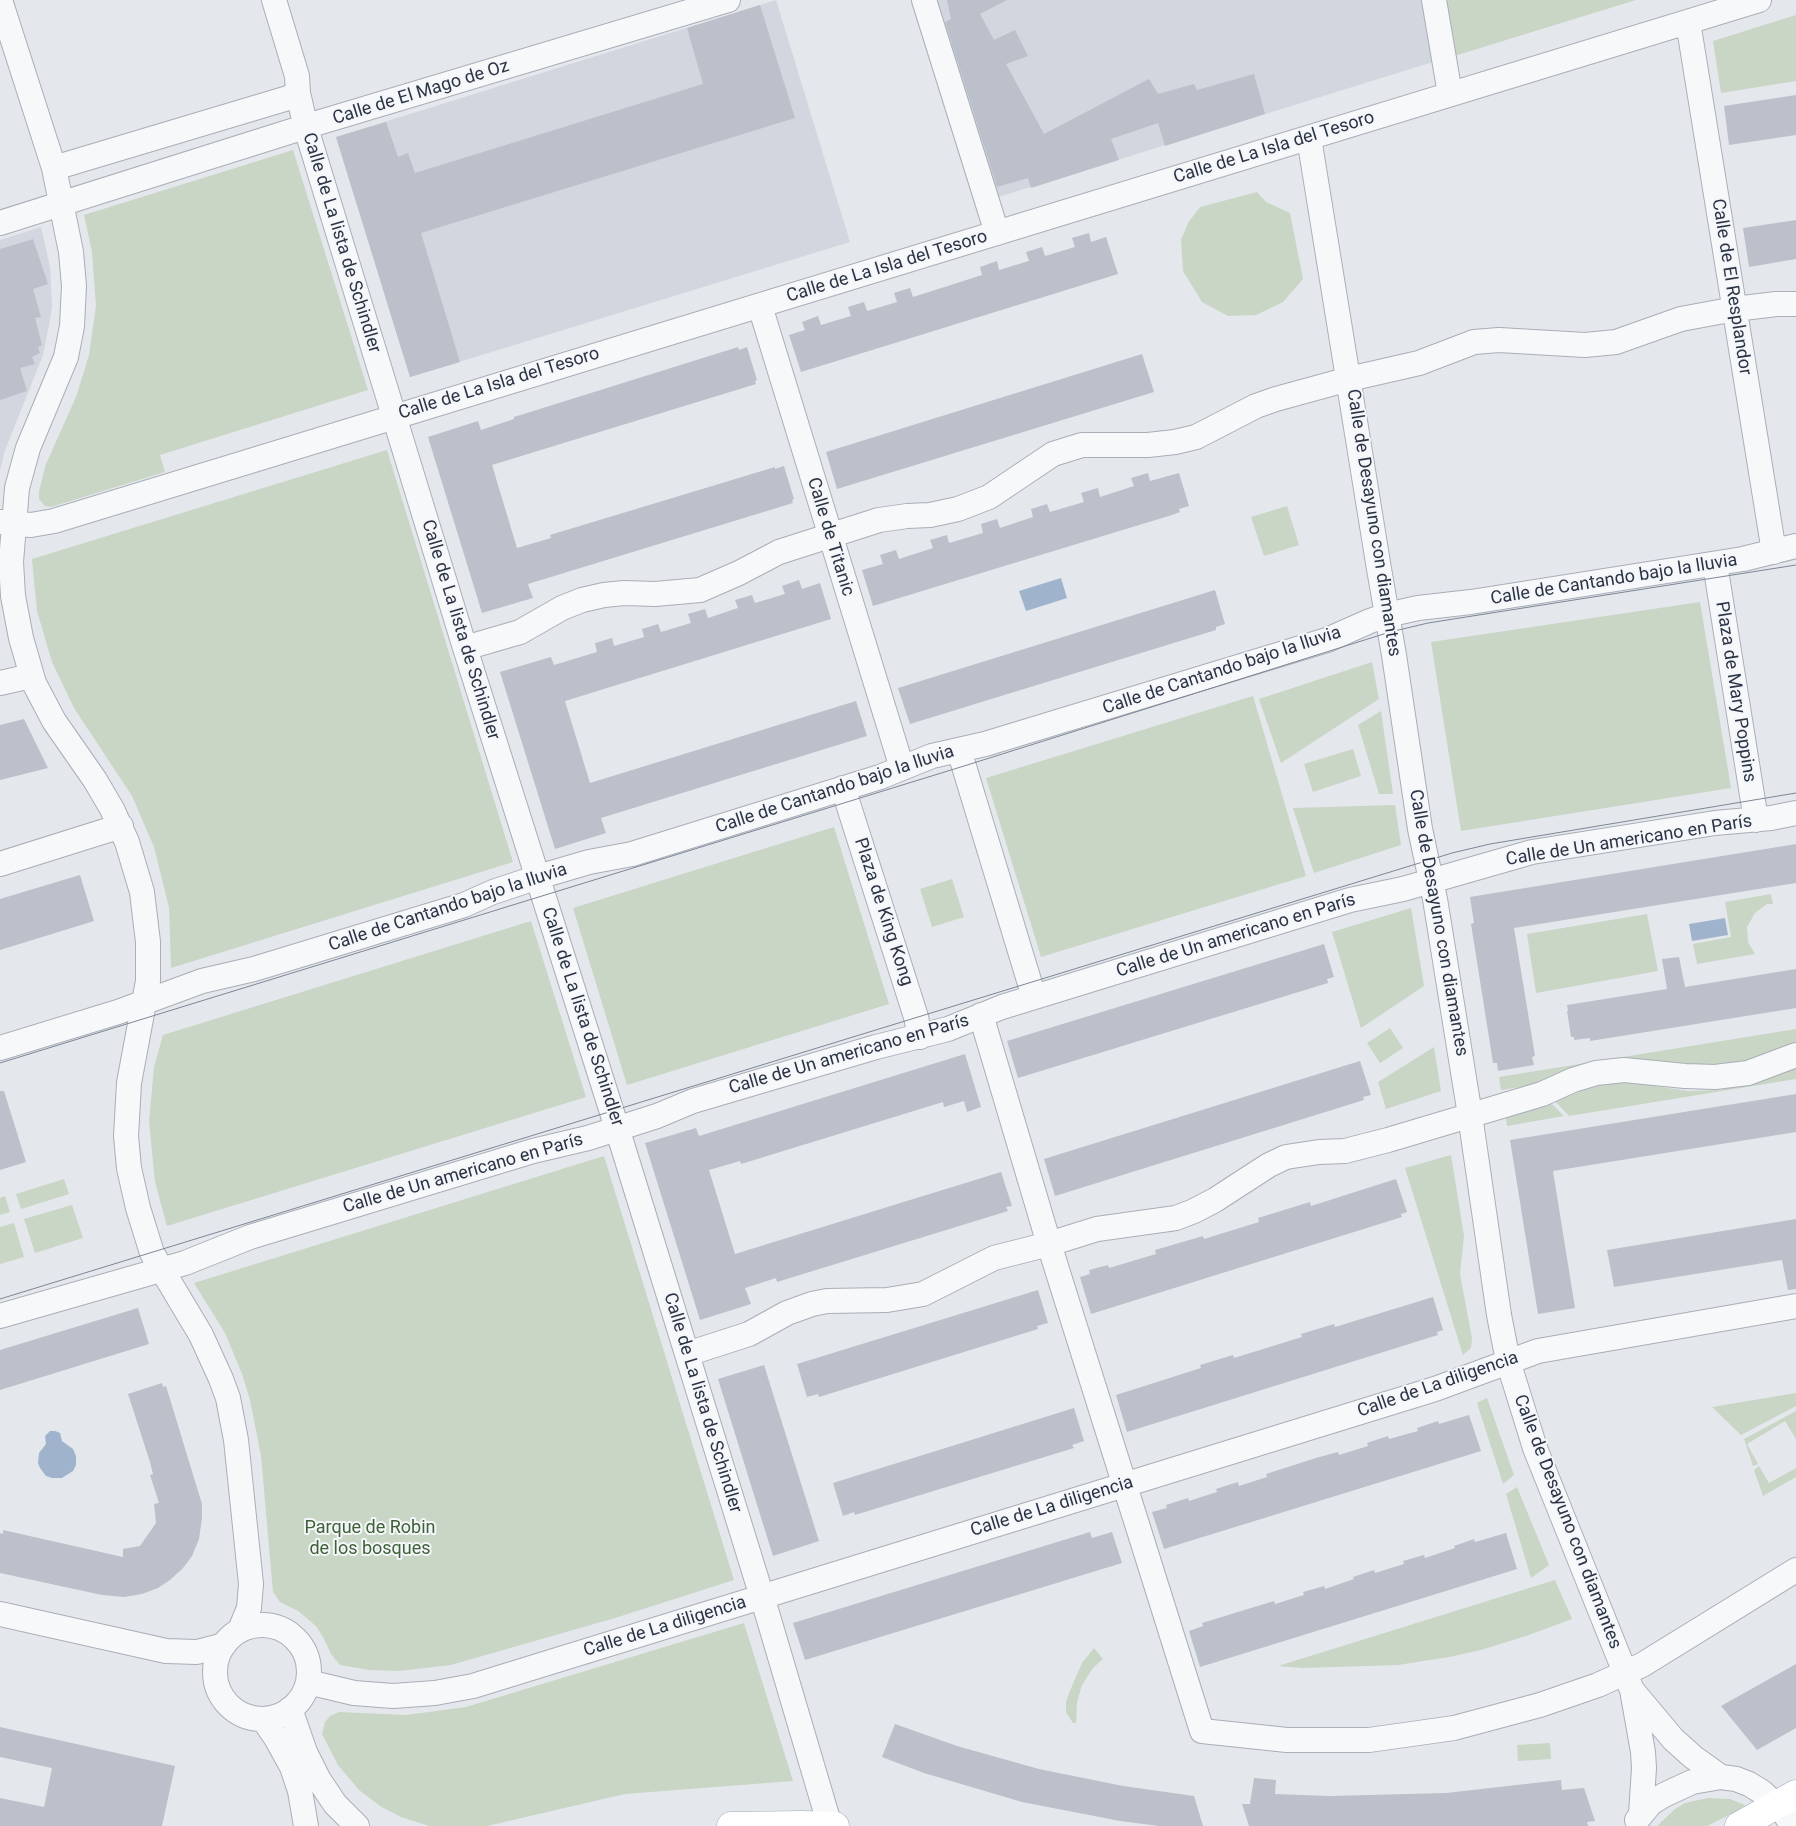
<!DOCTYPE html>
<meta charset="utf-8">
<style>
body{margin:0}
canvas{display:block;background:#e4e7ec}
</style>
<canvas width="1796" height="1826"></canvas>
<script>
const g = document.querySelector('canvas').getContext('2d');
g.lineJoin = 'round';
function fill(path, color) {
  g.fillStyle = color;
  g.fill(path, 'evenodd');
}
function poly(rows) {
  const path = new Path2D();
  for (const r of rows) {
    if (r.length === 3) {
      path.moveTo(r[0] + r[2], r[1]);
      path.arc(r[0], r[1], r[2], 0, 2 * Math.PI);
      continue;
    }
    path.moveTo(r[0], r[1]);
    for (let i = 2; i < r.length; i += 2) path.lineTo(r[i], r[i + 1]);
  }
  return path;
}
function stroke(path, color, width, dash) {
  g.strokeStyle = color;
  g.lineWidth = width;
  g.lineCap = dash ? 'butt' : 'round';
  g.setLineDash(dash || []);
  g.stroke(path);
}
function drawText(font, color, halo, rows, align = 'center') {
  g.font = font + ' Roboto,sans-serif';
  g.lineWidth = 4;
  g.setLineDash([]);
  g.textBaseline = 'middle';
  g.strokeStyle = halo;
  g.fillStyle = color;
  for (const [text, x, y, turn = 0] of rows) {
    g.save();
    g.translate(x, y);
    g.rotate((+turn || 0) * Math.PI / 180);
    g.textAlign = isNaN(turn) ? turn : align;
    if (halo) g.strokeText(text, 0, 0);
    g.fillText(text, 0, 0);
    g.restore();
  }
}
fill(poly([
 [776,0,850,242,410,377,336,137],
 [930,0,1426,0,1436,61,992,199],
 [41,227,50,267,52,305,50,320,43,355,4,453,0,471,0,240]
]), '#d2d6de');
fill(poly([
 [1442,0,1636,0,1451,57],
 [1796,15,1796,81,1721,93,1713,41],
 [293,150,368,390,160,455,165,472,51,507,45,506,39,499,39,491,46,464,76,397,89,355,96,306,92,252,84,215],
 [1257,192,1266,202,1290,213,1303,279,1283,302,1256,315,1228,316,1202,302,1183,271,1181,240,1188,223,1200,207],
 [387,450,513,862,171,968,169,908,154,847,132,796,74,708,52,662,37,611,32,559],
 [1287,506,1299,545,1264,556,1251,517],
 [1700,602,1731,788,1461,831,1431,642],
 [1372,662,1379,699,1281,763,1259,699],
 [1253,696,1306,876,1041,957,986,778],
 [1381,711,1393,794,1379,794,1358,725],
 [1353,749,1361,776,1313,792,1304,764],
 [1395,805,1401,845,1314,873,1293,808],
 [834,827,889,1004,627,1085,573,908],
 [952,879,964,917,932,927,920,889],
 [1771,894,1773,904,1767,904,1755,913,1747,927,1748,942,1755,954,1697,964,1693,944,1731,937,1725,902],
 [1411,908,1424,986,1361,1028,1332,932],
 [1647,914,1658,971,1536,993,1527,934],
 [531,921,586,1097,167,1226,155,1182,149,1122,154,1067,163,1035],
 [1390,1028,1403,1048,1380,1063,1367,1043],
 [1796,1029,1796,1043,1730,1066,1551,1079,1527,1086,1501,1090,1499,1077],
 [1434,1047,1441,1091,1386,1109,1378,1082],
 [1796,1066,1796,1079,1569,1116,1555,1101,1595,1086,1617,1083,1635,1083,1688,1091,1721,1090,1751,1083],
 [1551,1103,1564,1116,1507,1126,1505,1112],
 [1451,1155,1464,1236,1460,1274,1472,1338,1471,1348,1463,1355,1405,1168],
 [604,1156,734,1580,615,1618,451,1665,399,1671,369,1670,340,1665,331,1654,323,1637,316,1626,298,1611,280,1602,273,1592,261,1456,250,1400,242,1374,225,1333,194,1283],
 [64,1179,69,1194,21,1209,16,1194],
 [5,1196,10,1212,0,1215,0,1198],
 [72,1205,83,1238,35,1253,24,1219],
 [14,1223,24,1257,0,1264,0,1227],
 [1796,1393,1796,1406,1741,1435,1712,1407],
 [1487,1398,1514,1475,1503,1484,1477,1403],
 [1796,1411,1796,1439,1785,1421,1747,1444,1758,1464,1753,1466,1744,1439],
 [1759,1466,1769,1483,1796,1468,1796,1477,1763,1496,1754,1470],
 [1517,1487,1549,1565,1531,1578,1506,1494],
 [1555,1580,1572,1619,1526,1636,1481,1650,1449,1657,1398,1665,1302,1668,1278,1666],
 [744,1623,793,1781,625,1794,487,1826,429,1826,401,1817,380,1806,359,1790,338,1765,322,1734,325,1722,330,1716,339,1712,406,1715,466,1707],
 [1094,1648,1103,1659,1093,1668,1082,1685,1077,1702,1076,1723,1073,1723,1066,1712,1066,1702,1069,1693,1082,1663],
 [1550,1743,1551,1759,1518,1761,1517,1745],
 [1708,1798,1730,1799,1745,1805,1737,1811,1707,1826,1657,1826,1675,1809,1685,1803]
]), '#c9d6c5');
fill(poly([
 [1061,578,1067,598,1026,611,1019,591],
 [1725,918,1728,935,1692,941,1689,924],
 [50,1431,55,1431,60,1433,62,1441,73,1449,76,1456,76,1465,73,1471,62,1478,52,1478,46,1476,40,1468,38,1463,39,1453,46,1444,45,1436]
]), '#9fb4cc');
fill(poly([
 [947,0,1007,0,980,14,994,40,1015,30,1028,56,1006,64,1044,134,1149,79,1158,94,1194,84,1197,90,1254,74,1265,114,1165,146,1158,123,1111,139,1119,160,1031,188,1028,178,997,187,945,22,951,19],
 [760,5,795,118,421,233,460,362,410,377,336,137,386,122,398,157,408,153,415,173,703,84,687,28],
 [1796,95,1796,135,1729,145,1724,106],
 [1796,220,1796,259,1749,267,1743,228],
 [1089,233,1091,242,1106,237,1118,274,801,372,789,335,805,330,802,322,818,316,821,325,851,316,848,307,864,302,867,311,897,302,894,293,910,288,913,297,954,284,982,275,980,267,997,261,999,270,1029,261,1026,252,1042,247,1045,256,1075,247,1072,238],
 [33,239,48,284,33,289,41,317,35,318,42,345,38,347,40,353,32,357,35,364,20,368,27,391,0,400,0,249],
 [738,347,739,350,747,347,757,380,755,381,756,384,492,465,517,548,551,538,550,535,775,467,775,469,784,466,794,499,792,500,793,503,528,584,533,598,482,613,428,437,478,421,481,430,514,419,514,417],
 [1142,354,1154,392,837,489,826,452],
 [1148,473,1150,481,1179,473,1189,506,1179,509,1180,512,1172,515,873,606,862,570,883,564,880,555,896,550,899,559,933,548,930,540,947,535,949,543,983,533,981,524,997,519,1000,528,1033,517,1031,509,1047,504,1050,512,1084,502,1081,493,1098,488,1100,497,1134,486,1131,478],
 [799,580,802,589,820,583,831,619,565,701,590,783,856,701,867,736,601,818,606,833,555,849,500,672,551,657,554,665,597,652,595,643,612,638,614,646,644,637,642,629,658,624,661,632,691,623,688,614,705,609,708,618,738,608,735,600,752,595,755,603,785,594,782,586],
 [1215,590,1225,624,1216,627,1216,630,910,724,898,688],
 [24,719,48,768,0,780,0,725],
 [1796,844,1796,883,1514,928,1535,1056,1532,1057,1534,1065,1498,1071,1497,1063,1493,1063,1471,924,1474,923,1470,897],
 [80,875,94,921,0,950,0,899],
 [1324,944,1334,977,1327,979,1328,983,1018,1078,1007,1041],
 [1679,957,1685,987,1796,969,1796,1008,1590,1041,1590,1038,1574,1040,1574,1037,1571,1037,1567,1011,1568,1011,1567,1005,1667,989,1662,959],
 [965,1054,981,1107,967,1112,964,1101,944,1107,943,1102,741,1164,740,1161,709,1170,735,1254,1001,1172,1012,1206,1006,1207,1008,1211,777,1282,776,1278,745,1288,751,1304,700,1320,645,1143,696,1128,699,1136],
 [1360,1061,1371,1095,1363,1097,1364,1100,1055,1196,1044,1159],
 [0,1091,4,1091,26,1162,0,1170],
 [1796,1094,1796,1132,1553,1171,1575,1308,1538,1314,1510,1140],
 [1396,1179,1407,1212,1401,1214,1402,1217,1091,1314,1080,1277,1090,1274,1089,1270,1108,1265,1109,1268,1156,1254,1155,1250,1203,1236,1204,1239,1259,1222,1258,1218,1310,1202,1311,1206],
 [1796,1219,1796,1289,1788,1290,1782,1260,1614,1287,1607,1250],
 [1038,1290,1048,1323,1037,1326,1038,1329,819,1397,818,1394,807,1397,797,1364],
 [1433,1297,1443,1330,1437,1332,1438,1335,1127,1432,1116,1395,1201,1368,1200,1365,1233,1355,1234,1358,1302,1337,1301,1334,1334,1324,1335,1327],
 [138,1308,149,1344,0,1390,0,1350],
 [764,1365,819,1541,773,1556,718,1379],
 [162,1383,163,1387,166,1386,202,1504,202,1518,199,1539,192,1556,183,1568,170,1580,158,1588,142,1594,124,1597,102,1595,0,1573,0,1533,3,1534,3,1530,123,1557,123,1549,140,1546,156,1523,154,1504,159,1503,150,1475,153,1474,150,1462,128,1394],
 [1074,1408,1084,1441,1072,1445,1074,1448,855,1515,854,1512,843,1516,833,1483],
 [1469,1415,1481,1451,1164,1549,1152,1512,1167,1508,1166,1505,1188,1498,1189,1501,1217,1492,1216,1489,1238,1482,1239,1486,1267,1477,1266,1474,1316,1458,1338,1452,1339,1455,1368,1446,1367,1443,1388,1436,1389,1439,1418,1431,1417,1428,1438,1421,1439,1424],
 [1090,1532,1092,1538,1112,1532,1122,1563,805,1660,793,1623],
 [1506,1533,1517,1569,1200,1667,1189,1631,1203,1626,1202,1623,1274,1601,1275,1604,1304,1595,1303,1592,1324,1586,1325,1589,1354,1579,1353,1577,1374,1570,1375,1573,1404,1564,1403,1561,1424,1555,1425,1558,1455,1548,1454,1546,1474,1539,1475,1542],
 [1796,1664,1796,1728,1757,1750,1721,1706],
 [895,1724,957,1746,1039,1769,1123,1786,1194,1796,1203,1826,1159,1826,1120,1821,1022,1802,924,1773,882,1757],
 [0,1727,175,1766,162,1826,0,1826,0,1798,44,1807,52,1768,0,1757],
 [1254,1778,1276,1780,1275,1794,1330,1796,1446,1793,1561,1780,1562,1790,1584,1788,1595,1821,1587,1822,1588,1826,1249,1826,1242,1804,1250,1804]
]), '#bbc0ca');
const minor = poly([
 [0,0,54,168,71,252,74,286,72,326,66,357,28,448,17,488,11,562,13,596,21,638,34,683,54,721,95,780,112,809,127,842,142,892,148,942,148,981,129,1083,126,1136,129,1168,138,1208,152,1253,201,1335,221,1379,228,1398,236,1440,251,1584,249,1608,240,1630],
 [274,0,297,76,298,93,306,128,465,648,622,1144,767,1613,830,1826],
 [924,0,997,233],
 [1434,0,1450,94],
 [1688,22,1774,552],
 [1309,138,1379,569,1394,655,1420,829,1435,899,1470,1115,1499,1315,1508,1361,1535,1448,1632,1690,1643,1752,1644,1768,1641,1814],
 [54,168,288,98,298,93],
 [0,223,314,124,728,0],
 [760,306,902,768],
 [0,522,31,525,54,521,1759,0],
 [1715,564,1756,820],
 [465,648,520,632,562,608,582,600,604,595,624,593,655,594,700,590,739,573,779,552,879,520,907,516,930,515,958,509,989,497,1053,454,1082,445,1148,445,1175,442,1196,437,1256,406,1276,399,1349,379,1419,363,1474,342,1499,340,1585,345,1616,342,1681,319,1735,309,1776,304,1796,304],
 [0,683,31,676],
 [959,750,1034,997],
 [843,788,916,1017,920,1037],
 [0,864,121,826],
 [981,1015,1049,1244,1202,1731,1287,1740,1369,1740,1454,1728,1540,1705,1598,1685,1642,1665,1796,1570],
 [0,1048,118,1012,202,981,254,969,464,905,493,892,538,877,589,862,632,854,880,777,932,756,985,744,1327,640,1370,621,1387,615,1418,608,1471,602,1743,559,1796,546],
 [0,1316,185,1263,250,1237,533,1151,588,1138,657,1116,693,1101,876,1047,948,1029,1002,1007,1350,900,1403,889,1532,852,1715,823,1771,818,1796,813],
 [687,1354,749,1334,787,1313,812,1304,827,1301,887,1300,923,1294,994,1258,1049,1244,1097,1229,1176,1218,1194,1211,1215,1200,1269,1165,1286,1157,1319,1152,1345,1151,1388,1140,1542,1094,1573,1080,1596,1073,1624,1070,1685,1076,1715,1077,1748,1073,1796,1055],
 [0,1614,166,1651,197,1652,224,1645],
 [262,1672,47],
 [308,1682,354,1693,393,1696,435,1693,473,1686,1435,1389,1538,1351,1796,1306],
 [1632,1690,1673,1739,1693,1757,1721,1777],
 [290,1709,305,1752,319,1780,335,1804,357,1826],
 [263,1719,276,1738,292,1767,300,1791,306,1826],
 [1637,1820,1651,1803,1664,1795,1692,1782,1721,1777,1736,1779,1749,1784,1762,1792,1784,1813,1793,1826]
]);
const major = poly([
 [731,1826,802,1825,835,1826],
 [1739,1826,1796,1794]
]);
stroke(minor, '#a9aeb7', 26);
stroke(major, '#a3abb8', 29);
stroke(minor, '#f7f8fa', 24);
stroke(major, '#fff', 28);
stroke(poly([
 [0,1063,964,766,1390,632,1428,623,1796,565],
 [0,1299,1452,853,1490,844,1796,793]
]), '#7d8696', 1);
drawText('18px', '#2b3445', '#f4f6f9', [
 ["Calle de El Mago de Oz",421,93,-17],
 ["Calle de La Isla del Tesoro",1274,148,-17],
 ["Calle de La lista de Schindler",341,243,73],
 ["Calle de La Isla del Tesoro",887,267,-17],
 ["Calle de El Resplandor",1731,287,81],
 ["Calle de La Isla del Tesoro",499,384,-17],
 ["Calle de Desayuno con diamantes",1373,523,81],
 ["Calle de Titanic",830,537,73],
 ["Calle de Cantando bajo la lluvia",1614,580,-9],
 ["Calle de La lista de Schindler",460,630,73],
 ["Calle de Cantando bajo la lluvia",1222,671,-18],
 ["Plaza de Mary Poppins",1735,692,81],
 ["Calle de Cantando bajo la lluvia",835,790,-18],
 ["Calle de Un americano en París",1629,841,-9],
 ["Calle de Cantando bajo la lluvia",448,908,-18],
 ["Plaza de King Kong",883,912,72],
 ["Calle de Desayuno con diamantes",1438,923,80],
 ["Calle de Un americano en París",1236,936,-17],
 ["Calle de La lista de Schindler",582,1017,72],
 ["Calle de Un americano en París",849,1055,-16],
 ["Calle de Un americano en París",463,1174,-16],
 ["Calle de La diligencia",1438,1385,-19],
 ["Calle de La lista de Schindler",702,1403,73],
 ["Calle de La diligencia",1052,1507,-17],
 ["Calle de Desayuno con diamantes",1567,1522,69],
 ["Calle de La diligencia",665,1627,-17]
]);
drawText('18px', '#3f6138', '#f4f6f9', [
 ["Parque de Robin",370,1528],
 ["de los bosques",370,1549]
]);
</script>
